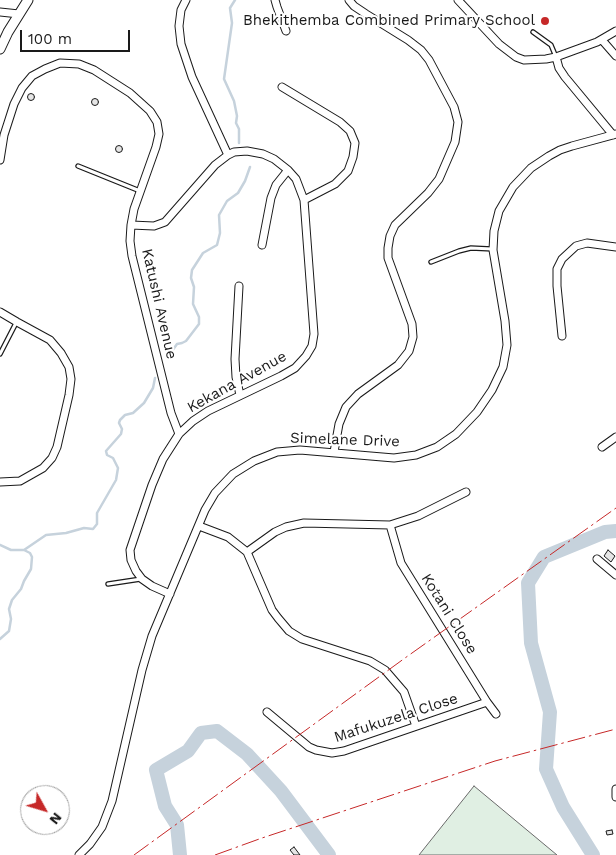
<!DOCTYPE html>
<style>
body{margin:0}
#map{position:relative;width:616px;height:855px;overflow:hidden;background:#fff;font-family:"Work Sans",sans-serif}
canvas{display:block}
.north{position:absolute;left:20px;top:785px;width:50px;height:50px;box-sizing:border-box;background:#fff;border:1px solid #a3a3a3;border-radius:50%;rotate:129deg;font-size:14px;font-weight:700;line-height:20px;text-align:center;color:#1a1a1a}
.north::after{content:'';display:block;margin:auto;width:18px;height:22px;background:#c62828;clip-path:polygon(50% 0,100% 100%,50% 72%,0 100%)}
.scale{position:absolute;left:20px;top:30px;width:110px;height:22px;box-sizing:border-box;border:2px solid #1a1a1a;border-top:0;padding-left:6px;font-size:15px;line-height:18px;white-space:nowrap;color:#1a1a1a;-webkit-text-stroke:4px #fff;paint-order:stroke}
</style>
<div id="map">
<canvas width="616" height="855"></canvas>
<div class="north">N</div>
<div class="scale">100 m</div>
</div>
<script>
const g = document.querySelector('canvas').getContext('2d');
g.lineJoin = 'round';
function fill(path, color) {
  g.fillStyle = color;
  g.fill(path, 'evenodd');
}
function poly(rows) {
  const path = new Path2D();
  for (const r of rows) {
    if (r.length === 3) {
      path.moveTo(r[0] + r[2], r[1]);
      path.arc(r[0], r[1], r[2], 0, 2 * Math.PI);
      continue;
    }
    path.moveTo(r[0], r[1]);
    for (let i = 2; i < r.length; i += 2) path.lineTo(r[i], r[i + 1]);
  }
  return path;
}
function stroke(path, color, width, dash) {
  g.strokeStyle = color;
  g.lineWidth = width;
  g.lineCap = dash ? 'butt' : 'round';
  g.setLineDash(dash || []);
  g.stroke(path);
}
function drawText(font, color, halo, rows, align = 'center') {
  g.font = font + ' "Work Sans",sans-serif';
  g.lineWidth = 4;
  g.setLineDash([]);
  g.textBaseline = 'middle';
  g.strokeStyle = halo;
  g.fillStyle = color;
  for (const [text, x, y, turn = 0] of rows) {
    g.save();
    g.translate(x, y);
    g.rotate((+turn || 0) * Math.PI / 180);
    g.textAlign = isNaN(turn) ? turn : align;
    if (halo) g.strokeText(text, 0, 0);
    g.fillText(text, 0, 0);
    g.restore();
  }
}
const green = poly([
 [474,786,557,855,419,855,474,786]
]);
fill(green, '#e0efe3');
stroke(green, '#6a6a6a', 1);
stroke(poly([
 [235,0,230,8,232,23,224,79,234,101,237,116,236,123,239,129,239,143],
 [172,351,177,344,182,343,186,341,199,324,199,317,193,304,194,287,191,278,192,270,203,253,217,245,220,233,219,215,227,201,238,193,245,181,250,167],
 [0,545,11,550,24,550,30,553,32,557,31,569,24,581,21,589,12,600,9,609,11,619,9,631,0,639],
 [24,550,46,535,66,533,84,528,93,529,97,524,97,513,116,480,118,468,113,458,107,455,106,451,121,434,122,429,119,423,120,420,125,415,133,413,144,403,153,388,155,378]
]), '#c6d2dc', 2.5);
stroke(poly([
 [180,855,177,825,165,806,156,770,188,751,201,733,217,731,247,754,281,791,329,855],
 [593,855,563,807,546,769,550,712,531,643,528,583,544,557,605,532,616,531]
]), '#c6d2dc', 14);
const building = poly([
 [31,97,3.5],
 [95,102,3.5],
 [119,149,3.5],
 [608,550,615,556,611,562,604,556,608,550],
 [612,830,613,834,607,835,606,831,612,830],
 [294,847,300,855,294,855,290,850,294,847]
]);
fill(building, '#e6e6e6');
stroke(building, '#1a1a1a', 1);
const service = poly([
 [533,32,551,45,556,57],
 [78,166,140,191],
 [431,262,459,251,471,248,492,249],
 [0,354,16,323],
 [108,584,141,579]
]);
const minor = poly([
 [186,0,181,10,179,26,181,44,192,77,228,155],
 [275,0,277,7,286,31],
 [458,0,499,44,516,57,524,60,546,59,556,57,597,42,616,31],
 [0,12,19,14],
 [602,40,616,56],
 [556,57,559,68,565,77,613,135],
 [282,87,340,122,350,131,355,143,353,157,348,171,335,184,304,200],
 [0,160,4,135,14,104,22,88,32,76,45,69,60,63,79,64,94,70,130,93,150,111,157,122,159,134,156,147,134,209,131,225,130,241,132,256,171,413,179,434],
 [131,225,154,226,165,222,215,165,228,155,234,152,247,151,263,154,274,159,288,170,296,179,304,200,314,334,312,346,306,356,295,368,281,376,208,411,193,421,179,434,163,459,152,485,130,550,131,560,136,571,142,579,152,586,170,594],
 [262,245,271,198,276,185,288,170],
 [239,286,235,359,236,377,240,395],
 [0,312,17,322,50,340,61,353,69,367,71,379,69,395,57,447,52,458,43,468,20,481,0,482],
 [562,336,557,286,557,269,562,259,576,246,587,243,616,247],
 [602,447,616,437],
 [334,452,339,424,346,407,358,394,398,365,409,351,413,337,412,324,388,258,388,248,390,236,395,225,428,193,439,179,455,142,458,122,454,107,429,60,421,50,408,40,366,14,354,6,349,0],
 [390,525,401,563,487,702,496,714],
 [199,526,228,537,247,552,272,610,278,618,289,631,302,639,370,661,385,670,404,692,416,726],
 [247,552,275,532,286,527,304,523,390,525,418,516,466,492],
 [597,559,616,575],
 [267,712,309,747,316,750,332,753,344,751,487,702],
 [616,797,616,789],
 [79,855,90,844,102,827,112,801,142,670,152,636,205,510,215,493,233,474,254,461,277,452,300,450,394,458,416,455,437,447,456,434,477,412,492,390,503,367,507,345,505,321,493,250,494,231,499,211,513,187,531,168,549,156,560,150,572,146,616,134]
]);
const tertiary = poly([
 [0,49,8,32,28,0]
]);
stroke(service, '#1a1a1a', 5.5);
stroke(minor, '#1a1a1a', 9);
stroke(tertiary, '#1a1a1a', 11);
stroke(service, '#fff', 3);
stroke(minor, '#fff', 7);
stroke(tertiary, '#fff', 9);
stroke(poly([
 [134,855,405,658,616,508],
 [215,855,262,838,495,761,616,729]
]), '#c62828', 1, [18, 4, 2.5, 4]);
for (const [x, y, r, color] of [
 [545,21,5,"#c62828"]
]) {
  const dot = new Path2D();
  dot.arc(x, y, r, 0, 2 * Math.PI);
  g.fillStyle = color;
  g.fill(dot);
  stroke(dot, '#fff', 2);
}
drawText('15px', '#1a1a1a', '#fff', [
 ["Bhekithemba Combined Primary School",535,21]
], 'right');
drawText('15px', '#1a1a1a', '#fff', [
 ["Katushi Avenue",159,304,77],
 ["Kekana Avenue",237,382,-29],
 ["Simelane Drive",345,440,2],
 ["Kotani Close",449,614,58],
 ["Mafukuzela Close",396,718,-18]
]);
</script>
